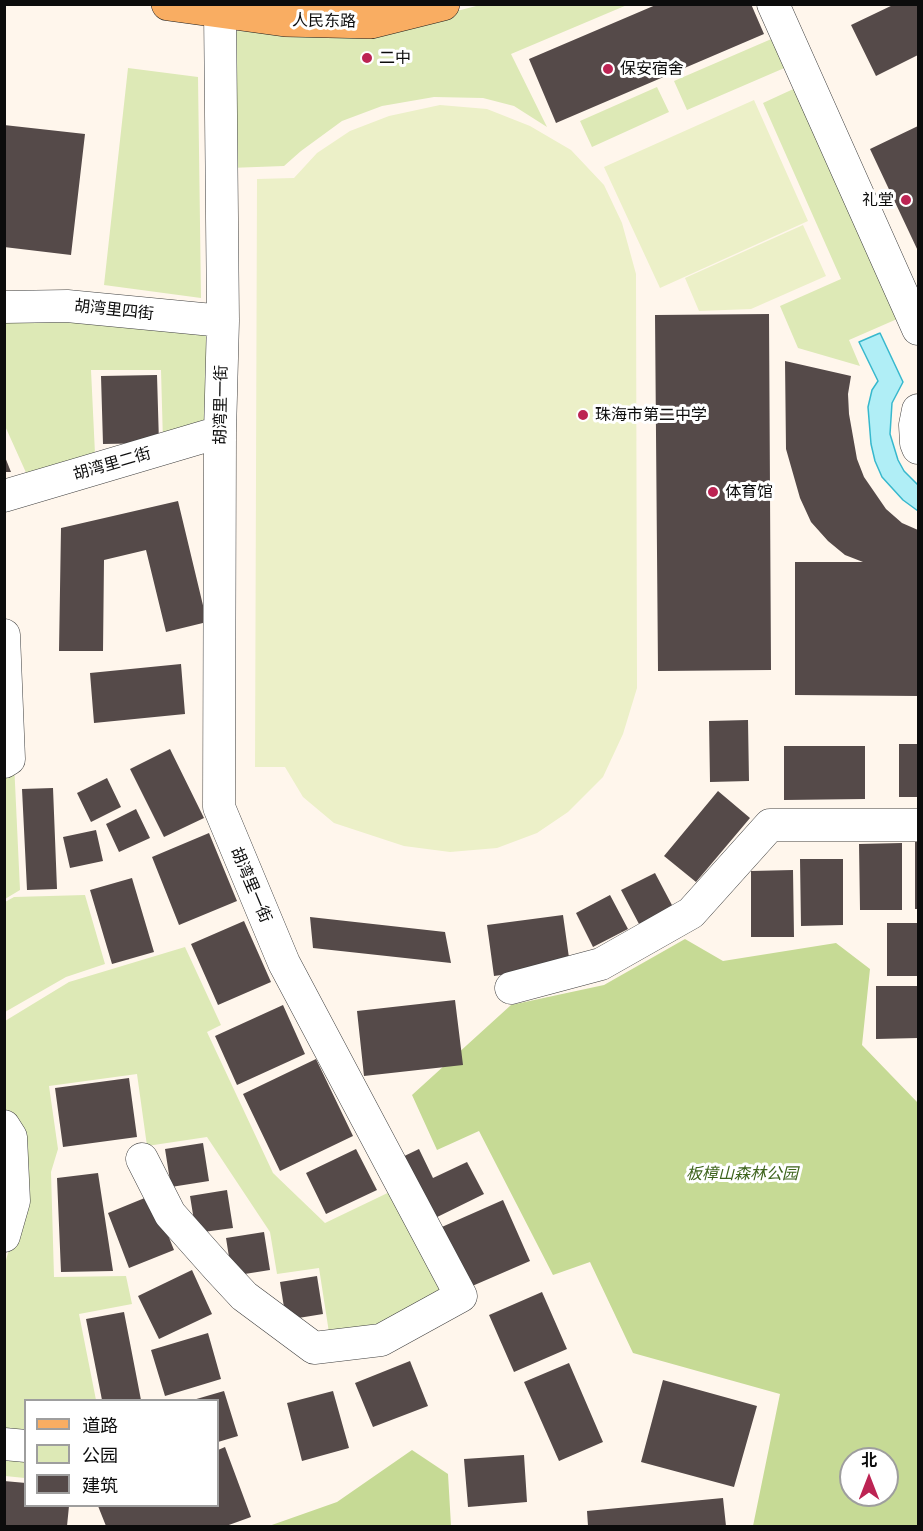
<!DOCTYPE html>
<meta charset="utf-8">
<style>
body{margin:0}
#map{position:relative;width:923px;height:1531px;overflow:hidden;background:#fff6ec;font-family:"Crimson Pro","Noto Sans SC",serif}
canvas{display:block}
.frame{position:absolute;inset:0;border:6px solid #0c0c0c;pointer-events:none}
.legend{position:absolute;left:24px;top:1399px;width:195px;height:108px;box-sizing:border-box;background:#fff;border:2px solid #9e9e9e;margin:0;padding:8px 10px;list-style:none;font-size:18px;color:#0c0c0c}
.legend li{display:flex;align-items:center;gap:12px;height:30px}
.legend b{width:30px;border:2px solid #9e9e9e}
.north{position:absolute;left:839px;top:1447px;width:60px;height:60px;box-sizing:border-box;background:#fff;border:2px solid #9e9e9e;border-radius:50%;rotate:0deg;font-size:16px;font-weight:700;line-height:24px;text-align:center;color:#0c0c0c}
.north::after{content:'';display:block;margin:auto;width:21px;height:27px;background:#bc2453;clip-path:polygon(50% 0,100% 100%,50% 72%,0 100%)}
</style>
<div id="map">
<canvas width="923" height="1531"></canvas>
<div class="frame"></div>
<ul class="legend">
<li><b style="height:8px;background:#f9ad62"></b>道路</li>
<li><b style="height:16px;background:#dde9b6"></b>公园</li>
<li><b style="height:16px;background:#554a49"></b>建筑</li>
</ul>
<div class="north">北</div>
</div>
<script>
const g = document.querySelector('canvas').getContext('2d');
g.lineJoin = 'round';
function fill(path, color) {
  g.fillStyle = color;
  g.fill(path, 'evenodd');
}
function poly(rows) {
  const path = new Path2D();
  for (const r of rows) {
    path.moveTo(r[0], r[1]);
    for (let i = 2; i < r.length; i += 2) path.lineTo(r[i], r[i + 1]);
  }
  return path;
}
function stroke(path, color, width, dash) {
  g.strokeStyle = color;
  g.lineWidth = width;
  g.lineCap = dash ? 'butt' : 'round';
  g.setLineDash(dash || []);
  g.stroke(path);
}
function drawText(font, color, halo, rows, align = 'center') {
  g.font = font + ' "Crimson Pro","Noto Sans SC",serif';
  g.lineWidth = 6;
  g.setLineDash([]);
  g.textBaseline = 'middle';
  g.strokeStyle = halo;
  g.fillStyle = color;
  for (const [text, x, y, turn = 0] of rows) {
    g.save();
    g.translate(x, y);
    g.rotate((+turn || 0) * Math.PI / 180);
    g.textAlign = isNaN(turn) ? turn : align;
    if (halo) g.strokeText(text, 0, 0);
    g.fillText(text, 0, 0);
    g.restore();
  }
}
fill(poly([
 [480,5,627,5,511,54,547,127,514,106,483,98,434,97,382,106,342,121,301,151,284,166,229,168,231,31,368,34],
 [776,37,789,66,687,110,674,81],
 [128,68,198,77,201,298,104,285],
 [802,85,904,316,849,340,860,366,798,348,780,306,841,279,763,103],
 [657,87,669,112,592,147,580,121],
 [4,314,219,326,214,427,163,442,161,370,91,370,95,454,28,477,5,426],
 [14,762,20,890,5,899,5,769],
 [85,895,105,964,66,977,5,1012,5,902,14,897],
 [185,947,221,1025,207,1032,273,1173,325,1223,398,1188,455,1293,377,1335,330,1339,319,1268,277,1274,270,1232,207,1137,147,1146,137,1074,49,1086,58,1149,51,1172,54,1277,126,1276,132,1304,79,1314,96,1400,26,1400,25,1478,5,1476,4,1268,21,1203,5,1116,5,1021,69,982]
]), '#dde9b6');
fill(poly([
 [685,939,723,961,836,943,870,969,862,1045,918,1103,918,1526,753,1526,780,1394,633,1353,590,1262,553,1275,479,1131,437,1150,412,1095,511,1005,604,985],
 [851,1459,887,1459,887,1495,851,1495],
 [412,1450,448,1474,451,1526,269,1526,337,1502]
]), '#c6da95');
fill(poly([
 [754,100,808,221,660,288,604,167],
 [440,105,487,109,530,126,571,150,604,185,622,223,636,274,637,688,623,734,603,777,568,812,537,833,497,848,450,852,404,846,334,823,303,797,285,767,255,767,257,179,294,178,317,153,350,131,389,116],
 [803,225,826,276,751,309,699,311,685,278]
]), '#ecf0c8');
const water = poly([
 [880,333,903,382,892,403,890,434,898,460,904,471,918,485,918,511,903,500,882,477,875,461,871,444,868,407,872,390,878,381,859,342,880,333]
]);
fill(water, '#b0eef6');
stroke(water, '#37b8cd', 1.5);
fill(poly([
 [658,4,751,4,764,34,556,123,529,59],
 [895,4,918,4,918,55,876,76,851,25],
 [4,125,85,134,71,255,4,247],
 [918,126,918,251,870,149],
 [769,314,771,670,658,671,655,315],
 [785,361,851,376,848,394,849,414,857,459,864,477,886,509,902,523,918,530,918,696,795,695,795,562,863,562,845,555,828,541,811,522,800,498,786,449],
 [157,375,159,443,103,444,101,376],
 [5,457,11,472,5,472],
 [178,501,207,622,166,632,146,550,104,560,103,651,59,651,61,528],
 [181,664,185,714,94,723,90,673],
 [748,720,749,781,710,782,709,721],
 [899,744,918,744,918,797,899,797],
 [784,746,865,746,865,799,784,800],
 [170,749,204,818,164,837,130,769],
 [107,778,121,807,91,822,77,793],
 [53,788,57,889,27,890,22,789],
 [718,791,750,818,696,882,664,856],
 [136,809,150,838,119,852,106,824],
 [96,830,103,861,70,868,63,837],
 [209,833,237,901,179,925,152,857],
 [915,842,918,842,918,909,915,909],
 [902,843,902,910,860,910,859,844],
 [800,859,843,859,843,925,801,926],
 [793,870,794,937,751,937,751,871],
 [655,873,673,907,639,924,621,890],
 [132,878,154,952,112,964,90,890],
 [610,895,628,929,593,947,576,913],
 [563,915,570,965,494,976,487,925],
 [310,917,445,932,451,963,313,948],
 [244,921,271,982,218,1005,191,944],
 [887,923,918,923,918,976,887,976],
 [876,986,918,986,918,1038,876,1039],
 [455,1000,463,1065,364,1076,357,1011],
 [283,1005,305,1054,237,1085,215,1036],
 [316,1059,353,1136,280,1171,243,1094],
 [129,1078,137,1137,63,1147,55,1088],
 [203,1143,209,1181,171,1187,165,1149],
 [356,1149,377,1190,326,1214,306,1173],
 [419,1149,433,1178,467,1162,484,1194,427,1222,396,1160],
 [98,1173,113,1271,61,1272,57,1178],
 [227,1190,233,1228,196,1233,190,1196],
 [152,1195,174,1250,129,1268,108,1213],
 [503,1200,530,1261,463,1290,435,1230],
 [264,1232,270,1270,232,1276,226,1238],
 [192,1270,212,1314,159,1339,138,1296],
 [317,1276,323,1314,286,1320,280,1282],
 [542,1292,567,1349,514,1372,489,1315],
 [124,1312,141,1400,102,1400,86,1319],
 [208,1333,221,1379,165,1396,151,1350],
 [410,1361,428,1406,373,1427,355,1383],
 [569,1363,603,1442,559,1461,524,1382],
 [663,1380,757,1406,734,1487,641,1462],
 [224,1391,238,1436,218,1442,218,1400,193,1400],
 [333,1391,349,1448,302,1461,287,1403],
 [225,1447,251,1517,226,1526,106,1526,98,1506,218,1506,218,1450],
 [524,1455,527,1502,468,1507,464,1459],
 [4,1481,26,1483,26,1506,69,1506,67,1526,4,1526],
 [723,1498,726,1526,588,1526,587,1511]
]), '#554a49');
const minor = poly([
 [773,4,918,329],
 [4,307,67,306,223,321],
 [918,410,915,425,916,443,918,448],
 [4,496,220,432],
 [4,635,9,759,4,762],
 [511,988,601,964,691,913,770,825,918,825],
 [4,1126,11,1137,14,1201,4,1236],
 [142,1159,170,1214,218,1268,244,1296,314,1348,381,1340,461,1296,284,963,219,807,220,432,223,321,220,11],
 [4,1444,26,1446]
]);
const major = poly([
 [168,4,285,20,371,22,443,4]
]);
stroke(minor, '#3f3f3f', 33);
stroke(major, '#1d1d1d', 34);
stroke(minor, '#fff', 32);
stroke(major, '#f9ad62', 33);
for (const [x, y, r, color] of [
 [367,58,6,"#bc2453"],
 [608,69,6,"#bc2453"],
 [906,200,6,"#bc2453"],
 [583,415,6,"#bc2453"],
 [713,492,6,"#bc2453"]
]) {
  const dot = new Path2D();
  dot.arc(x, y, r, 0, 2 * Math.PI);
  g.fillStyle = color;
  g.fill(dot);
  stroke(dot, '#fff', 2);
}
drawText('16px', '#0c0c0c', '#fff', [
 ["人民东路",324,21,1],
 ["胡湾里四街",114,310,6],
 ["胡湾里一街",221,405,-89],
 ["胡湾里二街",112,464,-16],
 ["胡湾里一街",251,885,67]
]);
drawText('16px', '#0c0c0c', '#fff', [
 ["二中",379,58],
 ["保安宿舍",620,69],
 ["礼堂",894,200,"right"],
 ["珠海市第二中学",595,415],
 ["体育馆",725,492]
], 'left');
drawText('italic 16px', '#3e641d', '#fff', [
 ["板樟山森林公园",742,1174]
]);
</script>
